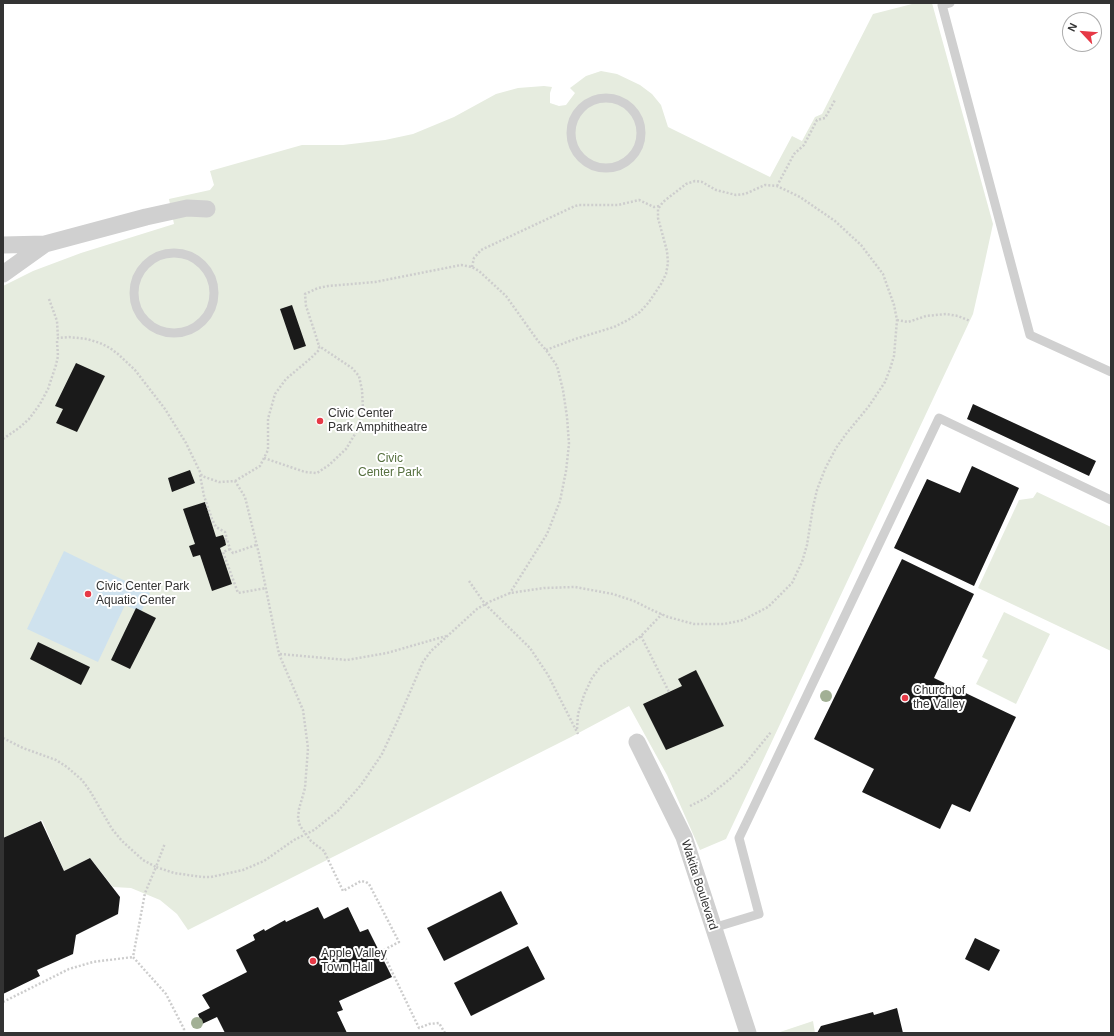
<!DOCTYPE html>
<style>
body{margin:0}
#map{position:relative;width:1114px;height:1036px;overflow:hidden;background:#fff;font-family:Helvetica,sans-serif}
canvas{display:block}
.frame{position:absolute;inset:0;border:4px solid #333;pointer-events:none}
.north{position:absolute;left:1062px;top:12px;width:40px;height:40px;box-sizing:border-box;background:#fff;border:1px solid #adadad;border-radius:50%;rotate:296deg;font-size:11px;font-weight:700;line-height:16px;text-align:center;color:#333}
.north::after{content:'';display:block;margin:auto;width:14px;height:18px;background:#e63946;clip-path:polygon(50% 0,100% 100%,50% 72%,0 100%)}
</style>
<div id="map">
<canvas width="1114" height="1036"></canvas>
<div class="frame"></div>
<div class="north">N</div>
</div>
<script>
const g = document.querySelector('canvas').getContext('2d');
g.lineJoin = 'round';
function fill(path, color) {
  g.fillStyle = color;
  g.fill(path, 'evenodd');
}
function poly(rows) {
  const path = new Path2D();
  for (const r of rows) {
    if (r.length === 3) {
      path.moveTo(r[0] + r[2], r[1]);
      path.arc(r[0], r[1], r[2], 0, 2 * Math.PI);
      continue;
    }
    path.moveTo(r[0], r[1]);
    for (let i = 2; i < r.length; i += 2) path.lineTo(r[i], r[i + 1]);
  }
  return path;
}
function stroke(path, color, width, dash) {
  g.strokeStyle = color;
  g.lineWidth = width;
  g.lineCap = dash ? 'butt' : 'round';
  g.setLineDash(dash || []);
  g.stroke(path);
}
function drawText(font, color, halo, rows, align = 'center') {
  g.font = font + ' Helvetica,sans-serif';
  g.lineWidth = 4;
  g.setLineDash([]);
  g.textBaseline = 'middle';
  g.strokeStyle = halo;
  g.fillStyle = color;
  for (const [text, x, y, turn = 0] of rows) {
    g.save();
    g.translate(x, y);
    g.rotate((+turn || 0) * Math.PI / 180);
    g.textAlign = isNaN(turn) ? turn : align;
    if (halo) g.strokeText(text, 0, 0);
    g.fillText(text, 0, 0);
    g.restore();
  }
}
fill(poly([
 [916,3,932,3,993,224,983,270,973,314,726,839,700,850,667,775,629,706,571,737,188,930,177,914,160,900,131,888,113,887,90,858,64,871,42,820,3,838,3,286,33,271,81,253,174,224,169,199,210,190,214,185,210,171,302,145,343,145,385,140,413,134,454,117,496,94,518,88,544,86,552,87,550,93,550,103,559,106,566,105,575,93,570,88,586,76,601,71,617,74,640,85,652,94,661,105,668,127,770,177,792,136,802,141,815,117,822,114,873,14],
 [1037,492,1111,527,1111,651,978,588,1019,500,1033,498],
 [1004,612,1050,634,1016,704,976,684,988,660,982,657],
 [813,1021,815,1033,777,1033]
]), '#e6ecdf');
fill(poly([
 [64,551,150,593,141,612,125,605,98,662,27,629]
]), '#cfe2ee');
fill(poly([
 [292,305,306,346,294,350,280,309],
 [76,363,105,376,77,432,56,423,63,409,55,406],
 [973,404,1096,461,1089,476,967,419],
 [972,466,1019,488,974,586,894,548,927,479,960,493],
 [190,470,195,483,172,492,168,478],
 [205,502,216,537,223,535,225,540,226,545,220,548,232,584,212,591,200,555,193,557,189,546,195,544,183,509],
 [902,559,974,594,934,678,1016,717,970,812,952,804,940,829,862,792,874,769,814,739],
 [136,608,156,618,130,669,111,660],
 [38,642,90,667,81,685,30,659],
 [696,670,724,726,666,750,643,704,682,686,678,679],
 [41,821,64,871,90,858,120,897,118,914,76,935,73,954,37,970,40,976,3,994,3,838],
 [501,891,518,924,444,961,427,928],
 [318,907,324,919,348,907,360,932,368,929,392,977,339,1001,343,1010,337,1012,347,1033,225,1033,217,1017,202,1024,198,1014,210,1008,202,995,247,972,236,950,255,940,253,935,264,929,265,931,285,920,286,922],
 [975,938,1000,950,989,971,965,959],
 [528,946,545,979,471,1016,454,983],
 [897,1008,903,1033,817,1033,821,1026,873,1012,874,1015]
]), '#1a1a1a');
stroke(poly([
 [777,186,794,154,804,145,817,120,825,118,835,100],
 [472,267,474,258,481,250,575,206,579,205,618,205,639,200,654,207,659,206],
 [49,299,57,321,58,338],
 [897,320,908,322,926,316,946,314,958,316,970,321],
 [3,439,19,428,29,419,40,404,48,389,56,365,58,356,57,341,58,338,69,337,87,339,100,343,110,348,118,354,135,370,165,409,186,443,202,476,219,482,235,481,245,497,259,554,279,654,303,710,308,748,305,788,299,809,298,818,300,826,306,834,294,840,264,861,243,870,211,877,202,877,174,873,156,867,165,843],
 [264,458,305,472,317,473,329,465,346,449,358,429,363,409,362,390,359,376,352,368,319,346],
 [200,475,204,496,212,519,216,527,225,532,227,539],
 [235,481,260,466,268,450,268,419,275,394,286,379,311,358,319,350,319,346,315,333,306,306,305,294,318,288,328,286,375,282,461,265,472,267,479,271,506,296,538,341,546,350,557,366,563,390,567,417,569,444,566,471,560,501,547,534,510,593],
 [225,540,227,539,230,549,233,553,256,545],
 [230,549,223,552,238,593,266,588],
 [469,581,485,604,530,648,548,675,578,734],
 [641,636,669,692],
 [280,654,347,660,387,653,446,636],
 [577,729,578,714,584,695,592,678,601,666,641,636,662,614],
 [3,738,23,748,56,760,67,767,82,780,90,791,112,829,122,841,143,860,156,867,145,893,133,957,166,994,184,1029,184,1033],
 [690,806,706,798,730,779,745,764,771,732],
 [3,1002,69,969,93,962,133,957],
 [445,1033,439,1023,429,1024,419,1028,382,951,399,942,369,884,366,882,361,881,343,891,324,851,311,841,306,834,314,830,338,811,361,785,382,754,397,722,423,662,431,651,477,609,489,602,510,593,544,588,575,587,613,594,634,601,652,610,668,617,694,624,724,624,734,622,743,620,768,607,792,583,802,562,807,545,813,507,817,490,825,469,836,448,846,434,869,406,885,382,890,369,894,356,897,320,894,305,883,274,861,245,835,221,800,197,777,186,765,185,745,194,736,195,716,190,702,182,695,181,686,184,663,202,658,209,658,218,667,251,668,263,666,274,661,284,649,302,640,312,628,320,614,327,575,339,546,350]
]), '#cdcdcd', 2.5, [2, 2]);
stroke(poly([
 [950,3,942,5,1030,335,1111,372],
 [606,133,35],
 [174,293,40],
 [713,928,759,914,739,838,939,418,1111,500]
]), '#d0d0d0', 9);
stroke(poly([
 [3,245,45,244,146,217,187,208,207,209],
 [3,274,45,244],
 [637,742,684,837,748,1033]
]), '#d0d0d0', 17);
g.fillStyle = '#a2b095';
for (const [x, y] of [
 [826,696],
 [197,1023]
]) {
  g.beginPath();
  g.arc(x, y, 6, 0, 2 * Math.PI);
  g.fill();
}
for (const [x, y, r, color] of [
 [320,421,4,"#e63946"],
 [88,594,4,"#e63946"],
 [905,698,4,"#e63946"],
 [313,961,4,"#e63946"]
]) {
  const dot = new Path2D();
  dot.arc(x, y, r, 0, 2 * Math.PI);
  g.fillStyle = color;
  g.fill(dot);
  stroke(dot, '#fff', 1.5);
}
drawText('12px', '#333', '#fff', [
 ["Civic Center",328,414],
 ["Park Amphitheatre",328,428],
 ["Civic Center Park",96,587],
 ["Aquatic Center",96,601],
 ["Church of",913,691],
 ["the Valley",913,705],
 ["Apple Valley",321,954],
 ["Town Hall",321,968]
], 'left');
drawText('12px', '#56703f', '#fff', [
 ["Civic",390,459],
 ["Center Park",390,473]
]);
drawText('12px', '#333', '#fff', [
 ["Wakita Boulevard",699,885,72]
]);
</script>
